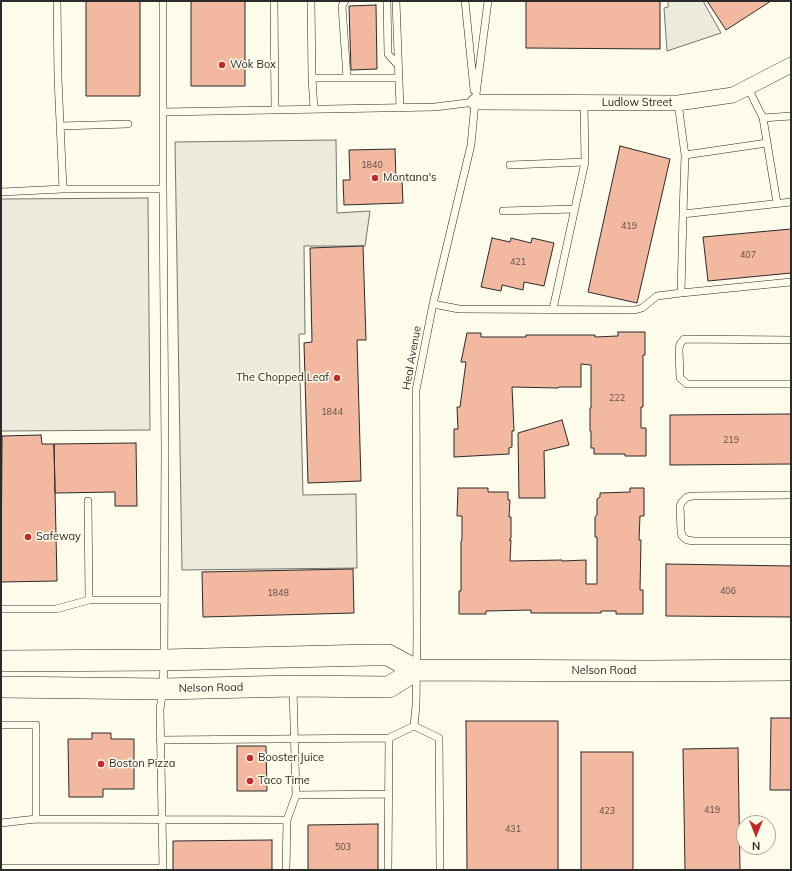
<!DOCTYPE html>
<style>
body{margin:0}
#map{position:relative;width:792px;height:871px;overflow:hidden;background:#fdfbea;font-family:Mulish,sans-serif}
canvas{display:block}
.frame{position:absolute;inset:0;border:2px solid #2b2b2b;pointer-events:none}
.north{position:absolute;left:736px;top:815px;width:40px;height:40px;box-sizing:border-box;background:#fdfbea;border:1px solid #a9a89e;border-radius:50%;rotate:180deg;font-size:11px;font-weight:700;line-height:16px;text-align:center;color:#2b2b2b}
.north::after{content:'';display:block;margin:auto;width:14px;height:18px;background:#c62828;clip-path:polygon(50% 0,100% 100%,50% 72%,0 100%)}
</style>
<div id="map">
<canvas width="792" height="871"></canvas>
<div class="frame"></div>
<div class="north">N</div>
</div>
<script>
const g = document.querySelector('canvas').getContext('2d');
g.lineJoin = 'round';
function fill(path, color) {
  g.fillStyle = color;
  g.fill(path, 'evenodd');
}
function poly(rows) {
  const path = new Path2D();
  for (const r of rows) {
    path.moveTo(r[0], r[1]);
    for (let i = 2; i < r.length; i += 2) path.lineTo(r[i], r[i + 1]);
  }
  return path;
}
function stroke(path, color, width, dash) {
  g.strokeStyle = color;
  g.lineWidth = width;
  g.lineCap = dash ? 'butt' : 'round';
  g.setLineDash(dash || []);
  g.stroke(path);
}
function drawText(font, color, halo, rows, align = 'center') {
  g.font = font + ' Mulish,sans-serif';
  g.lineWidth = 3;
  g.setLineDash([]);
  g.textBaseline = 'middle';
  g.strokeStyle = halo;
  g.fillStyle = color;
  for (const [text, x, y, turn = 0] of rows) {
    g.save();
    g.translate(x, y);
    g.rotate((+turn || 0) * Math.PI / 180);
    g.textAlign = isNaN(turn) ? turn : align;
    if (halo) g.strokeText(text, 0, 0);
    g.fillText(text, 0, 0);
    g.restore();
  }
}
const parking = poly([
 [668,1,703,1,721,33,667,51,664,8,668,7,668,1],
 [336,140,337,213,370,211,365,246,304,246,305,334,299,334,303,495,356,494,357,568,182,570,175,142,336,140],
 [148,198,150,430,1,431,1,199,148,198]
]);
fill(parking, '#eceadb');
stroke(parking, '#74746e', 1);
const building = poly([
 [86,1,140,1,140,96,86,96,86,1],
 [191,1,245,1,245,86,191,86,191,1],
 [526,1,660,1,660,49,526,48,526,1],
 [707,1,771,1,726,30,707,1],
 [376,5,377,69,351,70,349,6,376,5],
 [620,146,670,159,637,303,588,292,620,146],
 [395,149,396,180,402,180,403,203,344,205,343,180,350,180,349,150,395,149],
 [791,229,791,273,708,281,703,237,791,229],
 [492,238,510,242,511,238,531,243,532,238,554,243,544,286,524,282,523,290,502,285,501,291,481,287,492,238],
 [363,246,366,340,357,340,361,481,308,483,304,343,312,342,310,248,363,246],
 [618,332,645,332,645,355,643,355,643,407,641,407,641,428,646,428,646,456,625,456,625,454,594,454,594,448,591,448,591,431,590,431,590,408,591,408,591,365,581,364,581,387,559,387,558,388,512,387,514,431,512,431,512,447,509,448,509,454,454,457,454,429,458,429,457,407,460,407,466,362,461,362,467,333,481,333,481,337,526,337,526,335,595,335,595,337,618,336,618,332],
 [791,414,791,464,670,465,670,415,791,414],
 [562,420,569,445,544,451,545,498,519,498,518,433,562,420],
 [41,435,42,444,54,444,57,581,1,582,2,436,41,435],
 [136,443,137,506,115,506,115,492,55,493,54,444,136,443],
 [458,488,488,488,488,492,508,492,508,500,510,500,509,517,511,517,511,538,509,540,511,540,510,561,562,560,562,561,586,560,586,584,597,584,597,537,595,537,595,517,597,515,597,499,600,497,600,493,630,492,630,488,644,488,644,516,640,516,639,540,641,540,640,590,643,590,643,614,616,614,616,611,601,611,601,613,531,613,531,610,486,611,486,614,459,614,459,591,461,591,461,542,462,539,462,516,457,516,458,488],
 [666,564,791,566,791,617,666,616,666,564],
 [353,569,354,613,203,617,202,572,353,569],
 [771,718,791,718,791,790,770,790,771,718],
 [466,721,558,721,558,870,467,870,466,721],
 [92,733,111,733,111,739,134,739,134,789,103,789,103,797,69,797,68,739,92,739,92,733],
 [237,746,266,746,267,791,237,791,237,746],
 [738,748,740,870,685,870,683,749,738,748],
 [581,752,633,752,633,870,581,870,581,752],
 [378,824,378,870,308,870,308,825,378,824],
 [272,840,272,870,173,870,173,841,272,840]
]);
fill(building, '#f2b8a0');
stroke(building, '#2b2b2b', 1);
const lane = poly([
 [57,1,58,78,63,189],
 [163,1,163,189,165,449,164,660,163,689,160,709,163,870],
 [274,1,275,110],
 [311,1,312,78,314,109],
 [345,1,342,6,347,78],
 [387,1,388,54,398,65],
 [396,1,400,108],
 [465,1,474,90],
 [312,78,398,78],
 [748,88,763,118,777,203],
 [678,103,685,155,683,214],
 [163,112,435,107,475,102],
 [763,118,791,116],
 [60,126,128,124],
 [685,155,767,143],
 [510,165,585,162],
 [1,192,63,189,163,189],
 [791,202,683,214,681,293,791,282],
 [503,211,575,209],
 [433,304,459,309,635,310,642,308,657,296,681,293],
 [553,309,585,162,584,103],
 [791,340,684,339,680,344,679,349,680,378,687,384,791,384],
 [791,495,693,496,687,497,682,502,680,506,681,531,682,536,687,540,694,541,791,541],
 [88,501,89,600],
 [1,609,56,609,89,600,164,600],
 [1,725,36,725,36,819],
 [160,740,389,738],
 [296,795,389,794],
 [1,823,36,819,287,820],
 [1,868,163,868],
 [286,870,287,820,296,795,293,688],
 [388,870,389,738,414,726],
 [440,870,439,738,414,726,416,706,417,637,416,390,433,304,471,145,475,102,488,1]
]);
const street = poly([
 [475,102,678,103,733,95,791,65]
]);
const secondary = poly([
 [1,661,164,660,371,655,388,655,416,670,648,671,791,670],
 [1,687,163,689,293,686,389,687,416,670]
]);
stroke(lane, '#2b2b2b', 8);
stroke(street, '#2b2b2b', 16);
stroke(secondary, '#2b2b2b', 22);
stroke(lane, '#fdfbea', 7);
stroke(street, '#fdfbea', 15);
stroke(secondary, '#fdfbea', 21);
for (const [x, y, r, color] of [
 [222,65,4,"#c62828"],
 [375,178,4,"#c62828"],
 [337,378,4,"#c62828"],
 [28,537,4,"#c62828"],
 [250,758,4,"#c62828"],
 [101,764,4,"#c62828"],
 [250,781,4,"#c62828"]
]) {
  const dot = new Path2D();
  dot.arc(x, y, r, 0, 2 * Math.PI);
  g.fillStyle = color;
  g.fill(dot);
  stroke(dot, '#fdfbea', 1.5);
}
drawText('9px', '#5d4e48', null, [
 ["1840",372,165],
 ["419",629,226],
 ["407",748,255],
 ["421",518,262],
 ["222",617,398],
 ["1844",332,412],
 ["219",731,440],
 ["406",728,591],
 ["1848",278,593],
 ["419",712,810],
 ["423",607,811],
 ["431",513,829],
 ["503",343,847]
]);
drawText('11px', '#2b2b2b', '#fdfbea', [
 ["Wok Box",230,65],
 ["Montana's",383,178],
 ["The Chopped Leaf",329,378,"right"],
 ["Safeway",36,537],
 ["Booster Juice",258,758],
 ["Boston Pizza",109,764],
 ["Taco Time",258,781]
], 'left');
drawText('11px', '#2b2b2b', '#fdfbea', [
 ["Ludlow Street",637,103],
 ["Heal Avenue",412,358,-80],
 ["Nelson Road",604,671],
 ["Nelson Road",211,688,-1]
]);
</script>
